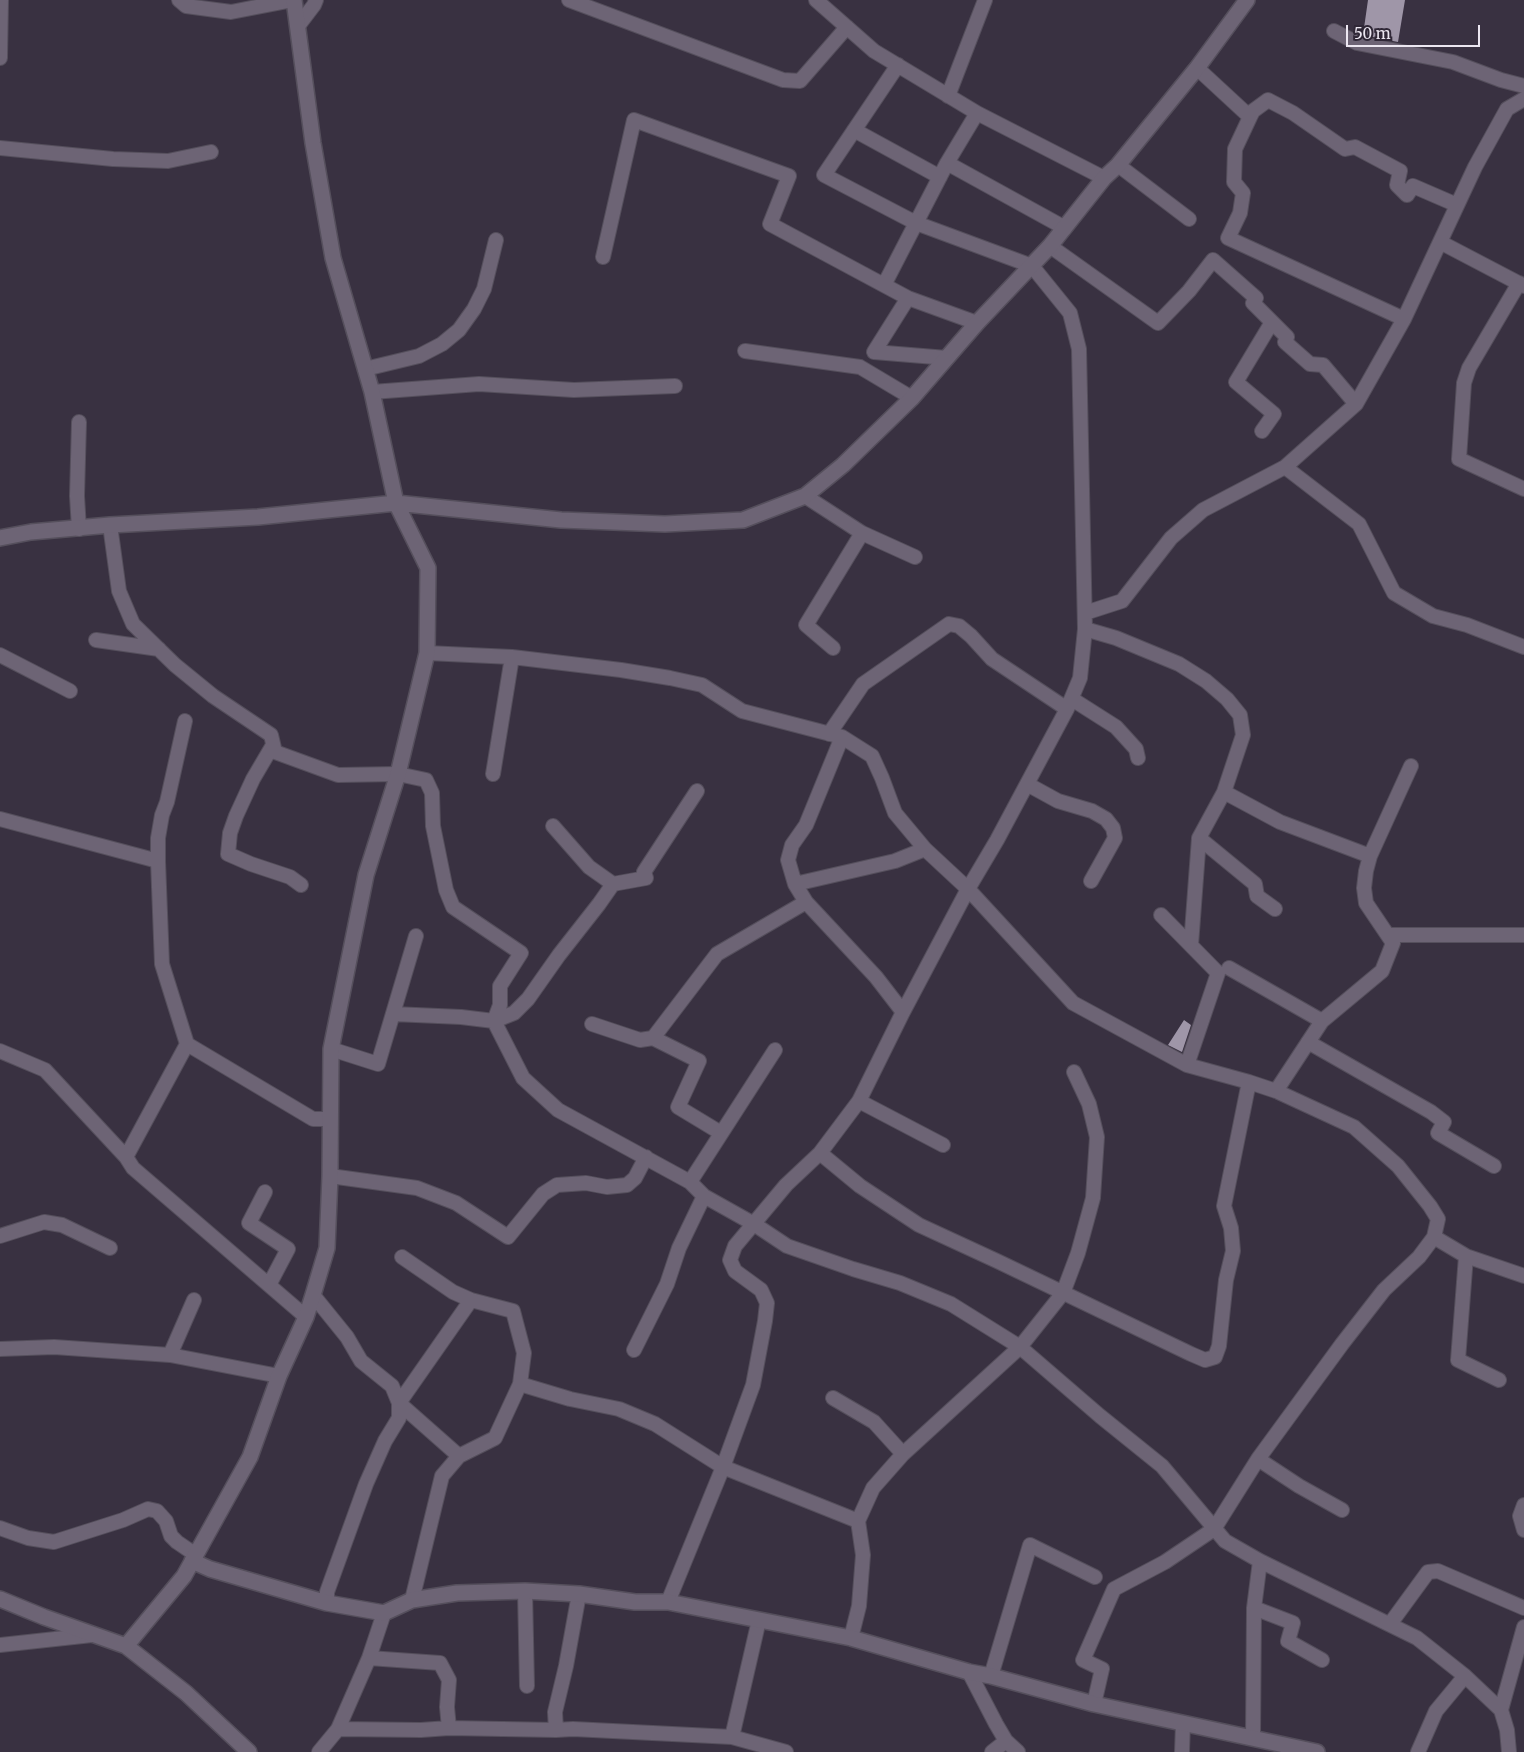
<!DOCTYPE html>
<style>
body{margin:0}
#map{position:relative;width:1524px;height:1752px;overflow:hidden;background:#393141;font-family:Merriweather,serif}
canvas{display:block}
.scale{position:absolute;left:1346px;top:25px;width:134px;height:22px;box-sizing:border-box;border:2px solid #ece7f1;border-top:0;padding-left:6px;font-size:15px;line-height:18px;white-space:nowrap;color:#ece7f1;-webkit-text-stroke:4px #2f2736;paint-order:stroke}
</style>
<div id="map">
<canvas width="1524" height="1752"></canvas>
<div class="scale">50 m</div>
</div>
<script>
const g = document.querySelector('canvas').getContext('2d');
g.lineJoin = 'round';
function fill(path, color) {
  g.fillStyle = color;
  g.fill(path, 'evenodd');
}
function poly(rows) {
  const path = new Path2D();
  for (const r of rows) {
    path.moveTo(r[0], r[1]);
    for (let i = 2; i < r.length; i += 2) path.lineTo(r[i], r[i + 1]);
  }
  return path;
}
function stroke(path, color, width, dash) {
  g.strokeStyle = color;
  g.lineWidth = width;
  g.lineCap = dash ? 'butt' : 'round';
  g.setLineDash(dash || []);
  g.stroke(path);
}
fill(poly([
 [1368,0,1405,0,1398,42,1363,35],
 [1184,1020,1191,1025,1182,1052,1168,1045]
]), '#9f96a8');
const street = poly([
 [179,0,186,6,231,12,293,0],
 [569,0,783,80,800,81,847,27],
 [816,0,874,51,977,113,1104,178],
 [298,26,314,5,316,0],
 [1334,31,1357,43,1453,62,1501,80,1524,86],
 [0,58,1,0],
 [1197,68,1250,117,1253,111,1268,100,1293,113,1345,149,1355,147,1400,171,1397,185,1407,195,1413,186,1457,205],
 [948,96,985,0],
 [1250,117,1235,149,1234,182,1243,193,1240,213,1228,238,1404,319],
 [854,130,940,177],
 [0,148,113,159,168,161,211,152],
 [947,163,1065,228],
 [1118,165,1189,219],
 [1440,242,1524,286],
 [1050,246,1158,323,1189,291,1213,260,1256,298,1253,303,1287,337,1285,342,1310,364,1323,365,1356,404],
 [603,257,634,120,789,176,770,224,908,298,977,323],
 [1519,283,1469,368,1464,383,1459,459,1524,489],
 [884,285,947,163,977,113],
 [908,298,874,352,947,358],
 [745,351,860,367,912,398],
 [365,369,419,356,442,344,459,330,474,309,484,289,496,240],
 [372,392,479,384,574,390,675,386],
 [1262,431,1274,414,1236,382,1272,322],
 [1285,467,1359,524,1394,593,1433,616,1467,625,1524,647],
 [805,496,862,533,915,557],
 [110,525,119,591,133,624,175,665,213,696,271,735,275,752,338,775,398,774,426,780,432,793,433,826,446,890,453,907,521,953,500,986,500,1005,494,1021,523,1078,558,1110,690,1182,704,1196,754,1224,787,1246,853,1269,900,1283,951,1304,1020,1347,903,1454,873,1488,858,1521,863,1555,859,1606,851,1638],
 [79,529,77,496,79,422],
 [1085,613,1122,601,1171,538,1203,510,1285,467,1356,404,1404,319,1475,167,1507,109,1524,99],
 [1085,629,1116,638,1179,664,1206,681,1227,699,1240,715,1243,735,1224,792,1199,838,1255,884,1257,896,1275,909],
 [96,640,159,649],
 [833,648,806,625,862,533],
 [427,653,512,657,621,670,670,678,702,685,742,711,842,737,872,756,882,778,895,813,925,849,968,889,1073,1003,1187,1065,1249,1082,1276,1091,1354,1127,1398,1166,1430,1206,1438,1219,1434,1237,1419,1257,1384,1290,1342,1344,1258,1459,1214,1529,1165,1562,1114,1589,1083,1660,1102,1669,1094,1704],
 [0,655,70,691],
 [1072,699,1116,727,1136,749,1138,758],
 [829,734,863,684,949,624,959,626,971,636,992,659,1067,709],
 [842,737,806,825,792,845,788,860,795,884,806,902,876,977,903,1012],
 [273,745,253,779,236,816,230,833,228,854,251,864,290,877,301,885],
 [493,774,512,657],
 [1027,784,1058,801,1092,811,1106,819,1113,828,1115,838,1091,881],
 [1224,792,1280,822,1370,856],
 [0,819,158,861,162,964,187,1044],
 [158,861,158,838,162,815,167,802,185,721],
 [613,884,646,878,644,872,697,791],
 [795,884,895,861,925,849],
 [1161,915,1218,973,1187,1065],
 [1388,935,1524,935],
 [1191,945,1199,838],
 [1229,968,1322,1021,1276,1091],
 [393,1014,461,1017,494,1021,514,1013,528,999,559,955,599,904,613,884,589,867,553,826],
 [1322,1021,1382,971,1393,943,1366,903,1364,888,1366,871,1370,856,1411,766],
 [592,1024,640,1040,653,1038,717,954,806,902],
 [653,1038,699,1061,678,1107,721,1133],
 [1308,1042,1431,1112,1444,1122,1438,1133,1494,1166],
 [331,1049,378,1064,416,936],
 [0,1051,45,1070,126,1157],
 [1074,1072,1089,1104,1097,1137,1093,1198,1078,1253,1063,1293,1020,1347,1100,1416,1162,1466,1225,1541,1260,1561,1417,1638,1465,1676,1501,1710],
 [859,1101,943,1145],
 [820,1153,860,1186,919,1225,997,1261,1191,1354,1205,1360,1215,1357,1219,1346,1226,1280,1233,1251,1231,1228,1224,1206,1249,1082],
 [330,1176,417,1188,456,1203,508,1237,543,1194,557,1185,586,1183,607,1187,627,1185,635,1178,646,1157],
 [690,1182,775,1050],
 [265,1192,249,1223,288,1249,269,1285],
 [0,1236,44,1222,62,1225,110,1248],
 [1434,1237,1466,1256,1524,1276],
 [1466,1256,1458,1360,1499,1380],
 [402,1257,453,1292,471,1300,513,1311,524,1353,520,1384,495,1438,459,1456,442,1476,412,1600],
 [313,1295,347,1337,361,1361,392,1386,399,1403,399,1418,385,1441,366,1484,327,1592,327,1603],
 [306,1317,133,1168,126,1157,187,1044,313,1119,330,1119],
 [0,1349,54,1347,170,1355,279,1376],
 [634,1350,667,1284,679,1248,704,1196],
 [170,1355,194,1300],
 [520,1384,570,1399,619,1409,655,1424,723,1467,858,1521],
 [833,1398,874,1422,903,1454],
 [459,1456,399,1403,471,1300],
 [1258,1459,1299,1486,1342,1510],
 [1524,1505,1520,1516,1524,1530],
 [0,1528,28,1538,54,1542,123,1520,148,1509,157,1511,166,1521,171,1536,177,1542,196,1555],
 [1260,1561,1254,1608,1293,1623,1288,1641,1322,1660],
 [525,1591,527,1686],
 [668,1602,723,1467,753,1385,765,1321,767,1303,761,1290,735,1271,730,1260,735,1246,786,1185,820,1153,859,1101,903,1012,968,889,997,840,1067,709,1080,678,1085,629,1079,349,1070,313,1032,266,916,223,824,175,898,65],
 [1390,1624,1428,1572,1438,1571,1524,1608],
 [0,1645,92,1635],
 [369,1658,440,1663,449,1680,447,1707,449,1728],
 [969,1672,996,1724,1006,1741,1018,1752],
 [991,1676,1030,1545,1095,1577],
 [338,1729,421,1730,449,1728,556,1730,573,1729,732,1737,786,1752],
 [556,1730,555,1712,566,1666,579,1594],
 [732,1737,759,1620],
 [1253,1738,1254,1608],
 [319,1752,338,1729,369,1658,384,1613],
 [992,1752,1006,1741],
 [1182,1752,1183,1723],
 [1418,1752,1436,1711,1465,1676],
 [1509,1752,1507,1730,1501,1710,1524,1627]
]);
const secondary = poly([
 [0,538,31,532,110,525,258,517,396,503,561,520,665,524,743,520,805,496,843,465,912,398,977,323,1050,246,1104,178,1118,165,1197,68,1247,0],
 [192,1561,210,1569,327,1603,384,1613,412,1600,457,1593,525,1591,579,1594,635,1602,668,1602,851,1638,969,1672,991,1676,1094,1704,1317,1752],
 [0,1599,44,1617,126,1646,186,1693,249,1752],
 [126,1646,184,1576,250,1457,279,1376,306,1317,313,1295,327,1248,330,1176,331,1049,366,875,398,774,427,653,428,568,396,503,372,392,333,258,313,143,294,0]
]);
stroke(street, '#554f5c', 16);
stroke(secondary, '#554f5c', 18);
stroke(street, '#6d6475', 14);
stroke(secondary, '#6d6475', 15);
</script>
